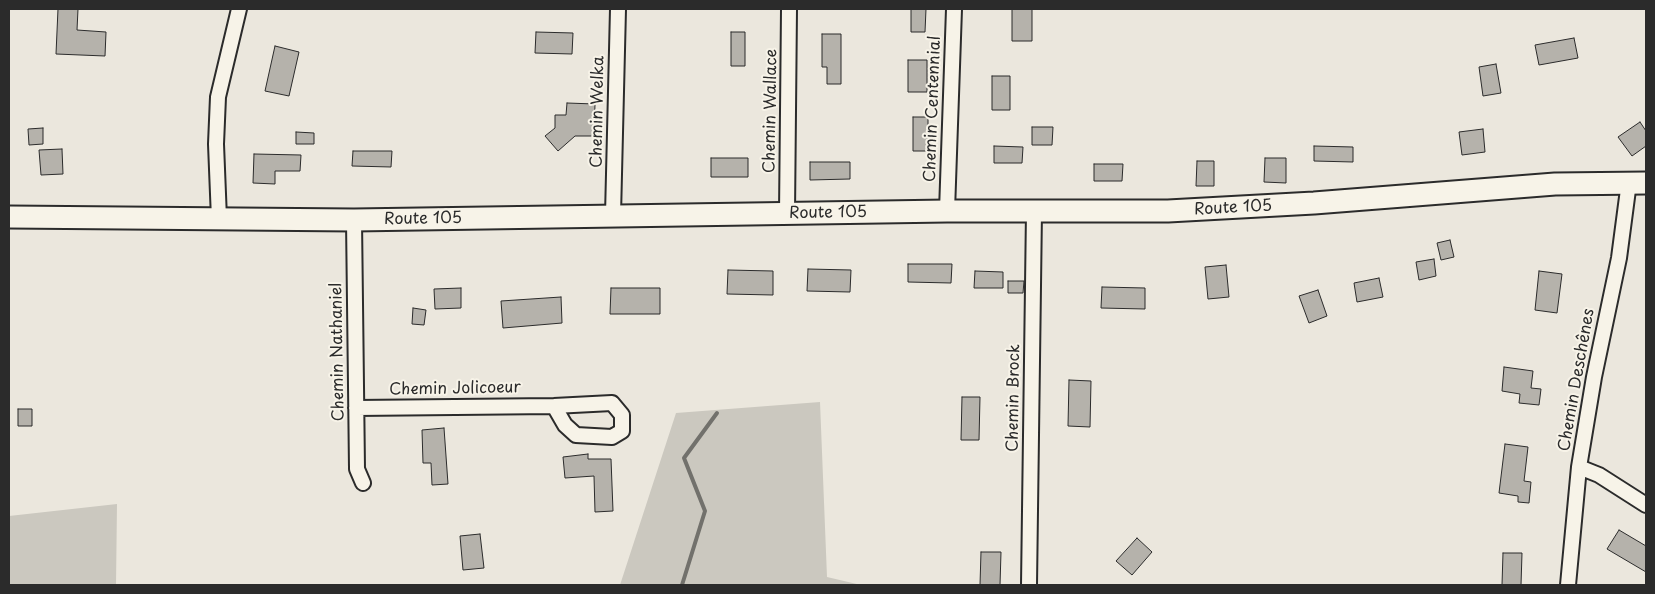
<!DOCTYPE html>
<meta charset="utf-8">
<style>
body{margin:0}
#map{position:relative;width:1655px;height:594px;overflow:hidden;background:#ebe7dd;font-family:"Playpen Sans",sans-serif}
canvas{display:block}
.frame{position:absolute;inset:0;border:10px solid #2b2b2b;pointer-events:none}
</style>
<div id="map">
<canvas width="1655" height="594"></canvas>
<div class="frame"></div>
</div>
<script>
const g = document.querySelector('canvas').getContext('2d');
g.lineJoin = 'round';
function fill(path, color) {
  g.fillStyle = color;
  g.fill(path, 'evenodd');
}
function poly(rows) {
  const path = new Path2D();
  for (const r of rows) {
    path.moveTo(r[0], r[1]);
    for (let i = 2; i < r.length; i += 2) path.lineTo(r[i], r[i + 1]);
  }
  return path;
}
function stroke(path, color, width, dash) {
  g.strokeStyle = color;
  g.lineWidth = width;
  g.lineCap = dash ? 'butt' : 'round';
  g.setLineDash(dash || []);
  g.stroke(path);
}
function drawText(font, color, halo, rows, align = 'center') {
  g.font = font + ' "Playpen Sans",sans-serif';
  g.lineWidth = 4;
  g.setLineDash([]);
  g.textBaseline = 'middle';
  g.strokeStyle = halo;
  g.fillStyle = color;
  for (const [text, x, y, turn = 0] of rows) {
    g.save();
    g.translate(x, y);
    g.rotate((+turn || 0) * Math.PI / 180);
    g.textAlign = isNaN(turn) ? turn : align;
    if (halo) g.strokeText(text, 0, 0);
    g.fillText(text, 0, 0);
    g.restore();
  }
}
fill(poly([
 [820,402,827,577,861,585,620,585,676,413],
 [117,504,116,585,9,585,9,516]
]), '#cbc8bf');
stroke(poly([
 [682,585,705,511,684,458,717,413]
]), '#72716c', 4);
const building = poly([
 [58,9,78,9,77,30,106,32,105,56,56,54,58,9],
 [911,9,926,9,925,32,911,32,911,9],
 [1012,9,1032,9,1032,41,1012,41,1012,9],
 [536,32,573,33,572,54,535,53,536,32],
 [731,32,745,32,745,66,731,66,731,32],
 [822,34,841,34,841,84,827,84,827,67,822,67,822,34],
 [1574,38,1578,58,1539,65,1535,45,1574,38],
 [275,46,299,52,289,96,265,91,275,46],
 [908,60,927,60,927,92,908,92,908,60],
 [1496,64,1501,93,1483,96,1479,67,1496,64],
 [992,76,1010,76,1010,110,992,110,992,76],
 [567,103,595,104,594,136,575,136,558,151,545,136,555,128,555,115,566,115,567,103],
 [913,117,928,117,928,151,913,151,913,117],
 [1640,122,1646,131,1646,146,1632,156,1618,137,1640,122],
 [1032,127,1053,127,1052,145,1032,145,1032,127],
 [43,128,43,144,29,145,28,129,43,128],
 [1483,129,1485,152,1462,155,1459,132,1483,129],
 [296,132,314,133,314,144,296,144,296,132],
 [994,146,1023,147,1022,163,994,163,994,146],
 [1314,146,1353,147,1353,162,1314,161,1314,146],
 [62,149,63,174,41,175,39,150,62,149],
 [353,151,392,151,391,167,352,166,353,151],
 [254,154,301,155,300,171,275,171,275,184,253,183,254,154],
 [711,158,748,158,748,177,711,177,711,158],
 [1265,158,1286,158,1286,183,1264,182,1265,158],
 [1197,161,1214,161,1214,186,1196,186,1197,161],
 [810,162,850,162,850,179,810,180,810,162],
 [1094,164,1123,164,1122,181,1094,181,1094,164],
 [1450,240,1454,257,1441,260,1437,243,1450,240],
 [1434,259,1436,276,1419,280,1416,262,1434,259],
 [908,264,952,264,951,283,908,282,908,264],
 [1226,265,1229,297,1208,299,1205,267,1226,265],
 [808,269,851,270,850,292,807,291,808,269],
 [728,270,773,271,773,295,727,294,728,270],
 [975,271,1003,272,1003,288,974,288,975,271],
 [1539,271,1562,274,1557,313,1535,310,1539,271],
 [1379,278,1383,297,1357,302,1354,283,1379,278],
 [1008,281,1024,281,1023,293,1008,293,1008,281],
 [1102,287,1145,288,1145,309,1101,308,1102,287],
 [461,288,461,308,435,309,434,289,461,288],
 [611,288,660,288,660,314,610,314,611,288],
 [1318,290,1327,316,1309,323,1299,296,1318,290],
 [561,297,562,323,503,328,501,301,561,297],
 [413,308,426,310,424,325,412,324,413,308],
 [1504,367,1533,371,1531,388,1541,389,1539,405,1519,403,1520,394,1502,391,1504,367],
 [1069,380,1091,381,1090,427,1068,426,1069,380],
 [962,397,980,397,979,440,961,440,962,397],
 [18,409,32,409,32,426,18,426,18,409],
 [444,428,448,484,432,485,431,463,423,463,422,430,444,428],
 [1505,444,1528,447,1524,481,1531,482,1529,503,1518,502,1518,496,1499,493,1505,444],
 [588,454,588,459,611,459,613,511,595,512,594,476,565,478,563,457,588,454],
 [1619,530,1646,546,1646,572,1607,549,1619,530],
 [480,534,484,568,463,570,460,536,480,534],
 [1137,538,1152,552,1132,575,1116,561,1137,538],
 [981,552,1001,552,1000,585,980,585,981,552],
 [1503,553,1522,553,1521,585,1502,585,1503,553]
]);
fill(building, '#b5b2ab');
stroke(building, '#2b2b2b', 1);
const minor = poly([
 [947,211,954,9],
 [787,213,789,9],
 [613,215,618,9],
 [219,219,216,144,218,97,239,9],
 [354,220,357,469,363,483],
 [356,408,554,406,612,403,622,415,622,431,612,437,576,435,565,425,554,406],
 [1579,467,1599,475,1646,505],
 [1029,585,1034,211],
 [1568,585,1579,467,1594,377,1619,258,1629,182]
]);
const primary = poly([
 [9,217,354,220,947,211,1168,211,1314,203,1555,184,1646,183]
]);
stroke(minor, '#2b2b2b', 18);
stroke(primary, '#2b2b2b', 25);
stroke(minor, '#f7f3e8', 14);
stroke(primary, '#f7f3e8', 21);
drawText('16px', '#2b2b2b', '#f7f3e8', [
 ["Chemin Centennial",933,109,-88],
 ["Chemin Wallace",771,111,-89],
 ["Chemin Welka",598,112,-89],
 ["Route 105",1233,208,-3],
 ["Route 105",828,213,-1],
 ["Route 105",423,219,-1],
 ["Chemin Nathaniel",338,352,-91],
 ["Chemin Deschênes",1577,380,-80],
 ["Chemin Jolicoeur",455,389,-1],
 ["Chemin Brock",1014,398,-89]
]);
</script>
